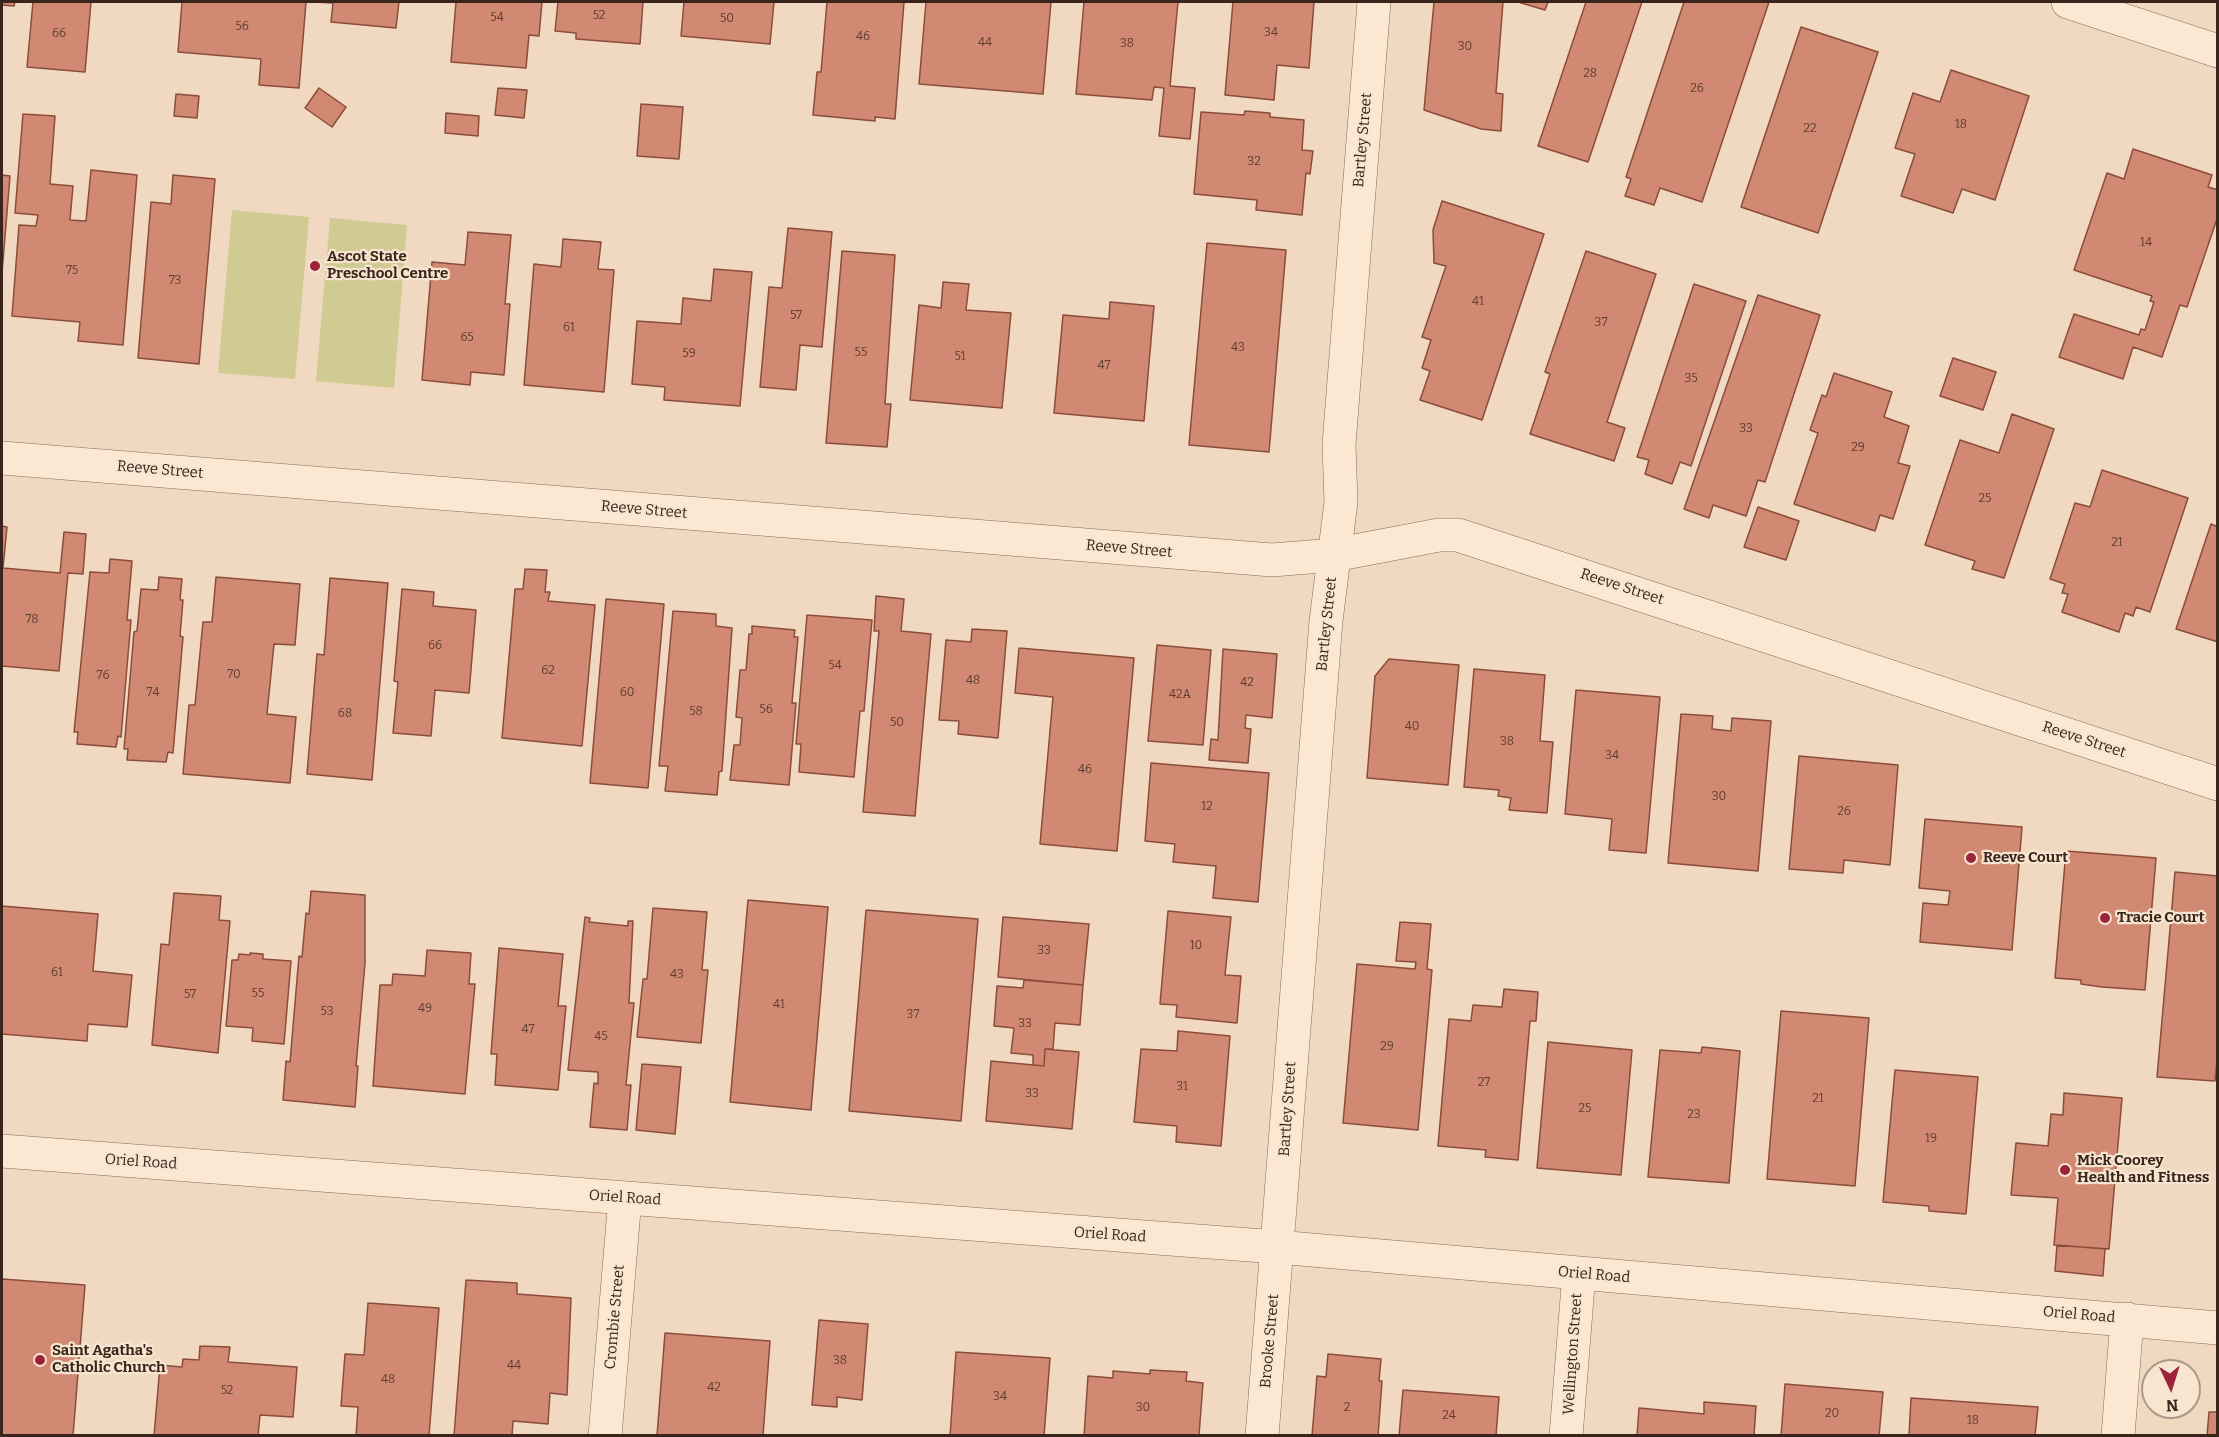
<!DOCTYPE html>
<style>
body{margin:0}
#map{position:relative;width:2219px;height:1437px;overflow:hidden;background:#f0d9c0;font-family:Bitter,serif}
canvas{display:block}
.frame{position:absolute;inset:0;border:3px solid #39251c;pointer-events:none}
.north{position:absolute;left:2141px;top:1359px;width:60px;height:60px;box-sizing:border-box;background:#f7e5d0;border:2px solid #ab9888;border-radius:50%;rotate:176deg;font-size:16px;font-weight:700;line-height:24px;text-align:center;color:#39251c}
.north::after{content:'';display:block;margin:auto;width:21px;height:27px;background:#9d233a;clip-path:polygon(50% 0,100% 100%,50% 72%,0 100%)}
</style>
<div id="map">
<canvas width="2219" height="1437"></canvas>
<div class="frame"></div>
<div class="north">N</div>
</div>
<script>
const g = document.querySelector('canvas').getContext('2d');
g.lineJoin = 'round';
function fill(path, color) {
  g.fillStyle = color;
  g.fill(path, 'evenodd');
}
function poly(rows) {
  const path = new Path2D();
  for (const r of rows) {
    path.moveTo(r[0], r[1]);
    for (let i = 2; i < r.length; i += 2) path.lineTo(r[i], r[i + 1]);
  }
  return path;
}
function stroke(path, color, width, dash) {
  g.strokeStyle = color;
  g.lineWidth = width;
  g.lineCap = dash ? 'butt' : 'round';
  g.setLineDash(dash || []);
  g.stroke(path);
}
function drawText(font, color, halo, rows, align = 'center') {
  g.font = font + ' Bitter,serif';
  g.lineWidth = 4.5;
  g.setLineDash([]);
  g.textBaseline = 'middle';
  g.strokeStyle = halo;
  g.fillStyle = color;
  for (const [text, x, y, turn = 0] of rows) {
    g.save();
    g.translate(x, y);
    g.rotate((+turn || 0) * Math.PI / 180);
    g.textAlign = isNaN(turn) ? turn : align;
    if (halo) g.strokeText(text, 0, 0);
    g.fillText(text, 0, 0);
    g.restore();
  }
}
fill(poly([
 [232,210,309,217,295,379,218,373],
 [330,218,407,225,394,388,316,381]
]), '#cfcb93');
const building = poly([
 [2,2,15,2,14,6,2,5,2,2],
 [33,2,91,2,85,72,27,67,33,2],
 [182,2,306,2,299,88,259,85,261,59,178,52,182,2],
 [314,2,399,2,396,28,331,22,333,3,314,2],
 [456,2,542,2,539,36,529,35,526,68,451,62,456,2],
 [558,2,643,2,640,44,576,39,576,33,555,31,558,2],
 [684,2,774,2,770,44,681,36,684,2],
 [827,2,904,2,895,119,875,117,875,121,813,115,817,72,821,72,827,2],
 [926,2,1051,2,1043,94,919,84,926,2],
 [1084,2,1178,2,1170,86,1195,88,1190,139,1159,136,1164,88,1154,87,1152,100,1076,94,1084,2],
 [1233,2,1314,2,1309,68,1277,65,1274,100,1225,95,1233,2],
 [1434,2,1503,2,1496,93,1503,94,1501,131,1481,129,1424,110,1434,2],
 [1518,2,1548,2,1545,10,1518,2],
 [1586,2,1642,2,1588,162,1538,146,1586,2],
 [1684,2,1769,2,1702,202,1660,188,1654,205,1625,196,1631,179,1626,177,1684,2],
 [1801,27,1878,52,1818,233,1741,207,1801,27],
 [1951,70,2029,96,1995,200,1962,189,1953,213,1901,196,1915,154,1895,148,1913,93,1940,102,1951,70],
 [319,88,346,107,332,127,305,108,319,88],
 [498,88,527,90,524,118,495,115,498,88],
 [176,94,199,96,197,118,174,116,176,94],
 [641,104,683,107,679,159,637,156,641,104],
 [1245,111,1270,113,1270,117,1304,120,1302,150,1313,151,1310,174,1306,173,1302,215,1256,210,1257,200,1194,194,1201,112,1244,115,1245,111],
 [446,113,479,116,478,136,445,133,446,113],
 [23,114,55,116,50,184,73,186,70,220,86,221,91,170,137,175,123,345,78,341,80,322,12,316,19,225,36,226,38,215,15,213,23,114],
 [2133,149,2212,175,2208,187,2218,190,2218,216,2187,307,2180,305,2162,357,2133,347,2123,379,2059,357,2074,314,2139,335,2141,329,2145,330,2154,302,2150,301,2152,296,2074,270,2107,173,2124,179,2133,149],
 [2,175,10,176,2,273,2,175],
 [173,175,215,179,199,364,138,358,151,202,171,204,173,175],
 [1442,201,1544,234,1482,420,1420,400,1430,371,1422,368,1431,340,1422,337,1446,266,1434,263,1433,230,1442,201],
 [788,228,832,232,822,347,800,345,796,390,760,387,769,287,782,288,788,228],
 [468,232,511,235,505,304,510,304,504,375,471,372,470,385,422,380,432,262,465,265,468,232],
 [563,239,601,242,598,269,614,270,604,392,524,385,534,264,561,267,563,239],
 [1207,243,1286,250,1269,452,1189,445,1207,243],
 [842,251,895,255,885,404,891,404,887,447,826,443,842,251],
 [1586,251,1656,274,1607,422,1625,428,1614,461,1530,434,1550,374,1545,372,1586,251],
 [714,269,752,272,740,406,664,400,665,387,632,384,637,321,681,324,683,298,711,301,714,269],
 [943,282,969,284,966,310,1011,313,1002,408,910,400,919,305,941,308,943,282],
 [1694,284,1746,301,1691,466,1680,462,1672,484,1645,474,1649,460,1637,457,1694,284],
 [1758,295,1820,315,1765,482,1758,480,1746,516,1713,505,1709,518,1684,509,1758,295],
 [1110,302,1154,306,1144,421,1054,413,1063,315,1109,319,1110,302],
 [1953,358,1996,372,1983,410,1940,396,1953,358],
 [1834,373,1892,392,1884,417,1909,426,1898,463,1910,466,1893,519,1880,515,1875,531,1794,504,1818,433,1810,430,1822,395,1826,397,1834,373],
 [2012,414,2054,429,2004,578,1972,569,1975,561,1925,545,1960,440,1999,453,2012,414],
 [2102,470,2188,498,2150,612,2136,607,2133,616,2125,613,2119,632,2062,612,2068,594,2062,593,2065,584,2050,579,2075,503,2090,507,2102,470],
 [1758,507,1799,521,1786,560,1744,547,1758,507],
 [2211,524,2218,527,2218,642,2176,629,2211,524],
 [2,526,7,527,3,568,60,573,64,532,86,534,83,574,68,573,59,671,2,666,2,526],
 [110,559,132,561,127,620,131,620,121,737,118,736,116,747,77,744,78,732,74,732,90,572,109,573,110,559],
 [525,569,547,570,545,592,550,592,548,601,595,605,582,746,502,738,515,589,523,589,525,569],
 [159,577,182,579,180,600,183,600,180,636,183,637,173,753,168,752,166,762,127,760,128,749,124,749,134,632,137,631,141,589,158,590,159,577],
 [216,577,300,584,295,645,274,644,267,714,296,717,290,783,183,774,189,705,195,705,203,622,212,622,216,577],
 [330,578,388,583,372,780,307,774,317,654,324,655,330,578],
 [402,589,434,592,433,606,476,610,469,693,435,690,431,736,393,733,398,682,394,681,402,589],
 [876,596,904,599,901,631,931,634,915,816,863,812,879,631,874,631,876,596],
 [606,599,664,604,648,788,590,783,606,599],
 [673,611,716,614,716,626,732,628,722,771,719,772,717,795,665,791,668,766,659,766,673,611],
 [807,615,872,620,864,711,860,711,854,777,799,772,801,744,796,744,807,615],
 [752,626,795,630,794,637,798,637,792,703,796,703,789,785,730,780,734,745,740,745,742,718,736,717,740,670,746,670,749,634,752,634,752,626],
 [972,629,1007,631,998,738,958,734,959,721,939,720,946,640,971,642,972,629],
 [1157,645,1211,650,1203,745,1148,741,1157,645],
 [1019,648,1134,658,1117,851,1040,844,1053,697,1015,693,1019,648],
 [1223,649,1277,654,1272,718,1246,715,1245,728,1251,729,1248,763,1209,760,1211,739,1218,740,1223,649],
 [1389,659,1459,665,1448,785,1367,778,1375,676,1389,659],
 [1474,669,1545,675,1540,741,1553,742,1547,813,1509,810,1511,798,1498,796,1499,790,1464,787,1474,669],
 [1576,690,1660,697,1646,853,1609,850,1612,819,1565,814,1576,690],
 [1681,714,1713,716,1712,729,1731,731,1732,718,1771,721,1758,871,1668,863,1681,714],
 [1799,756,1898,765,1890,865,1844,860,1843,873,1789,869,1799,756],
 [1151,763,1269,773,1258,902,1213,898,1216,866,1173,862,1175,844,1145,841,1151,763],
 [1925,819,2022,827,2012,950,1920,942,1923,903,1948,905,1950,891,1919,888,1925,819],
 [2066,851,2156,858,2145,990,2102,987,2081,984,2081,980,2055,978,2066,851],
 [2175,872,2218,876,2218,1052,2215,1081,2157,1077,2175,872],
 [311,891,365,895,365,963,356,1066,358,1066,355,1107,283,1100,286,1061,290,1062,299,956,302,957,306,913,309,914,311,891],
 [174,893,221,896,219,920,230,921,218,1053,152,1045,161,944,169,945,174,893],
 [748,900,828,907,811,1110,730,1102,748,900],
 [2,906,98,914,93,971,132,975,127,1027,88,1024,87,1041,2,1034,2,906],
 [653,908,707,912,702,970,708,970,701,1043,637,1037,643,979,647,979,653,908],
 [866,910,978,919,961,1121,849,1111,866,910],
 [1168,911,1231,917,1225,975,1241,976,1237,1023,1176,1017,1177,1005,1160,1004,1168,911],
 [585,917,590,918,589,922,628,926,628,921,633,921,629,1003,634,1003,626,1085,631,1085,627,1130,590,1127,594,1083,598,1084,598,1072,568,1070,585,917],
 [1003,917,1089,924,1083,985,998,977,1003,917],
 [1400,922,1431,924,1427,969,1432,970,1418,1130,1343,1123,1357,964,1415,969,1416,962,1396,961,1400,922],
 [499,948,563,954,558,1006,566,1006,558,1090,495,1085,497,1054,491,1054,499,948],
 [427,950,471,953,469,984,475,984,465,1094,373,1086,380,985,392,985,393,974,425,976,427,950],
 [250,953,263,954,263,959,291,961,284,1044,252,1041,253,1028,226,1026,232,960,238,960,239,954,250,955,250,953],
 [1024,980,1083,985,1080,1025,1055,1023,1053,1049,1045,1049,1044,1066,1033,1065,1033,1055,1011,1053,1014,1028,994,1026,997,986,1023,988,1024,980],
 [1504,989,1538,992,1536,1021,1530,1021,1518,1160,1485,1157,1486,1150,1438,1146,1449,1019,1471,1021,1473,1005,1502,1007,1504,989],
 [1781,1011,1869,1018,1855,1186,1767,1179,1781,1011],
 [1178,1031,1230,1036,1221,1146,1176,1142,1177,1126,1134,1122,1141,1049,1177,1051,1178,1031],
 [1548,1042,1632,1050,1621,1175,1537,1168,1548,1042],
 [1702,1047,1740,1051,1729,1183,1648,1177,1660,1050,1701,1053,1702,1047],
 [1045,1049,1079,1052,1072,1129,986,1121,991,1061,1044,1066,1045,1049],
 [642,1064,681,1067,675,1134,636,1130,642,1064],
 [1895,1070,1978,1077,1966,1214,1929,1211,1929,1206,1883,1202,1895,1070],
 [2064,1093,2122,1098,2109,1249,2054,1245,2058,1198,2011,1195,2016,1143,2048,1146,2051,1114,2063,1115,2064,1093],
 [2057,1245,2105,1249,2103,1276,2055,1271,2057,1245],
 [2,1279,85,1285,73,1436,2,1436,2,1279],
 [466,1280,517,1283,517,1294,571,1298,567,1395,550,1393,548,1424,513,1421,512,1436,454,1436,466,1280],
 [368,1303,439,1308,429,1436,356,1436,358,1407,341,1406,345,1354,364,1355,368,1303],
 [819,1320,868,1324,862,1400,837,1397,837,1407,812,1405,819,1320],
 [665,1333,770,1341,763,1436,657,1436,665,1333],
 [200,1346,230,1347,228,1362,297,1367,293,1417,260,1415,258,1436,154,1436,160,1365,182,1367,183,1359,199,1360,200,1346],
 [956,1352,1050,1358,1044,1436,950,1436,956,1352],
 [1328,1354,1381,1359,1379,1381,1382,1381,1378,1436,1312,1436,1317,1376,1326,1377,1328,1354],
 [1150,1370,1187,1372,1186,1381,1203,1383,1199,1435,1084,1436,1088,1376,1113,1378,1113,1371,1150,1374,1150,1370],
 [1785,1384,1883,1392,1879,1436,1781,1436,1785,1384],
 [1403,1390,1499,1397,1496,1436,1399,1436,1403,1390],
 [1911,1398,2038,1407,2035,1436,1909,1436,1911,1398],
 [1704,1402,1756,1406,1754,1436,1637,1436,1639,1408,1704,1414,1704,1402],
 [2209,1412,2218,1412,2218,1436,2207,1436,2209,1412]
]);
fill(building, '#d18973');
stroke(building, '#8b4c3b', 1.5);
const minor = poly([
 [2068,2,2218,51],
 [2,458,1272,560,1334,555,1439,535,1458,535,2218,784],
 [2,1151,1277,1247,2218,1328],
 [605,1436,625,1198],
 [1262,1436,1326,621,1341,502,1339,444,1374,2],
 [1566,1436,1579,1273],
 [2118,1436,2127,1319]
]);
stroke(minor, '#8a6957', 34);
stroke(minor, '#fbe8d3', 33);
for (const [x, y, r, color] of [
 [315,266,6,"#9d233a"],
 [1971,858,6,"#9d233a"],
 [2105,918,6,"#9d233a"],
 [2065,1170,6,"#9d233a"],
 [40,1360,6,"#9d233a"]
]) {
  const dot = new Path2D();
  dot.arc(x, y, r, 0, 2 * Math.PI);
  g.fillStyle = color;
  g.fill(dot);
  stroke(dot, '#f7e5d0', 2);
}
drawText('12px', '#5f3e32', null, [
 ["52",599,16],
 ["54",497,18],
 ["50",727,19],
 ["56",242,27],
 ["34",1271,33],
 ["66",59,34],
 ["46",863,37],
 ["44",985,43],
 ["38",1127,44],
 ["30",1465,47],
 ["28",1590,74],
 ["26",1697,89],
 ["18",1961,125],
 ["22",1810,129],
 ["32",1254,162],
 ["14",2146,243],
 ["75",72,271],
 ["73",175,281],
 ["41",1478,302],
 ["57",796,316],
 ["37",1601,323],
 ["61",569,328],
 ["65",467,338],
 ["43",1238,348],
 ["55",861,353],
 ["59",689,354],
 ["51",960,357],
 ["47",1104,366],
 ["35",1691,379],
 ["33",1746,429],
 ["29",1858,448],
 ["25",1985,499],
 ["21",2117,543],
 ["78",32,620],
 ["66",435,646],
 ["54",835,666],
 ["62",548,671],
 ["70",234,675],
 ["76",103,676],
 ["48",973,681],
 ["42",1247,683],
 ["74",153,693],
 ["60",627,693],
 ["42A",1180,695],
 ["56",766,710],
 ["58",696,712],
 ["68",345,714],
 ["50",897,723],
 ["40",1412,727],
 ["38",1507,742],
 ["34",1612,756],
 ["46",1085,770],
 ["30",1719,797],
 ["12",1207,807],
 ["26",1844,812],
 ["10",1196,946],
 ["33",1044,951],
 ["61",57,973],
 ["43",677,975],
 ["55",258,994],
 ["57",190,995],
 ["41",779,1005],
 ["49",425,1009],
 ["53",327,1012],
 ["37",913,1015],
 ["33",1025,1024],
 ["47",528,1030],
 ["45",601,1037],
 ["29",1387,1047],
 ["27",1484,1083],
 ["31",1182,1087],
 ["33",1032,1094],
 ["21",1818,1099],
 ["25",1585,1109],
 ["23",1694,1115],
 ["19",1931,1139],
 ["38",840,1361],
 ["44",514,1366],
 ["48",388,1380],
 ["42",714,1388],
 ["52",227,1391],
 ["34",1000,1397],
 ["30",1143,1408],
 ["2",1347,1408],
 ["20",1832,1414],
 ["24",1449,1416],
 ["18",1973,1421]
]);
drawText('15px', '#39251c', '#f7e5d0', [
 ["Bartley Street",1363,140,-85],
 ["Reeve Street",160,470,5],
 ["Reeve Street",644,510,5],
 ["Reeve Street",1129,549,5],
 ["Reeve Street",1622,587,18],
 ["Bartley Street",1327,624,-84],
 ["Reeve Street",2084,740,18],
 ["Bartley Street",1288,1109,-86],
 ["Oriel Road",141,1162,4],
 ["Oriel Road",625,1198,4],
 ["Oriel Road",1110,1235,4],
 ["Oriel Road",1594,1275,5],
 ["Oriel Road",2079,1315,5],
 ["Crombie Street",615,1317,-85],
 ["Brooke Street",1270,1341,-85],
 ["Wellington Street",1573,1354,-86]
]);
drawText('bold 15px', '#39251c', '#f7e5d0', [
 ["Ascot State",327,257],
 ["Preschool Centre",327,274],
 ["Reeve Court",1983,858],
 ["Tracie Court",2117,918],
 ["Mick Coorey",2077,1161],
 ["Health and Fitness",2077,1178],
 ["Saint Agatha's",52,1351],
 ["Catholic Church",52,1368]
], 'left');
</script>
